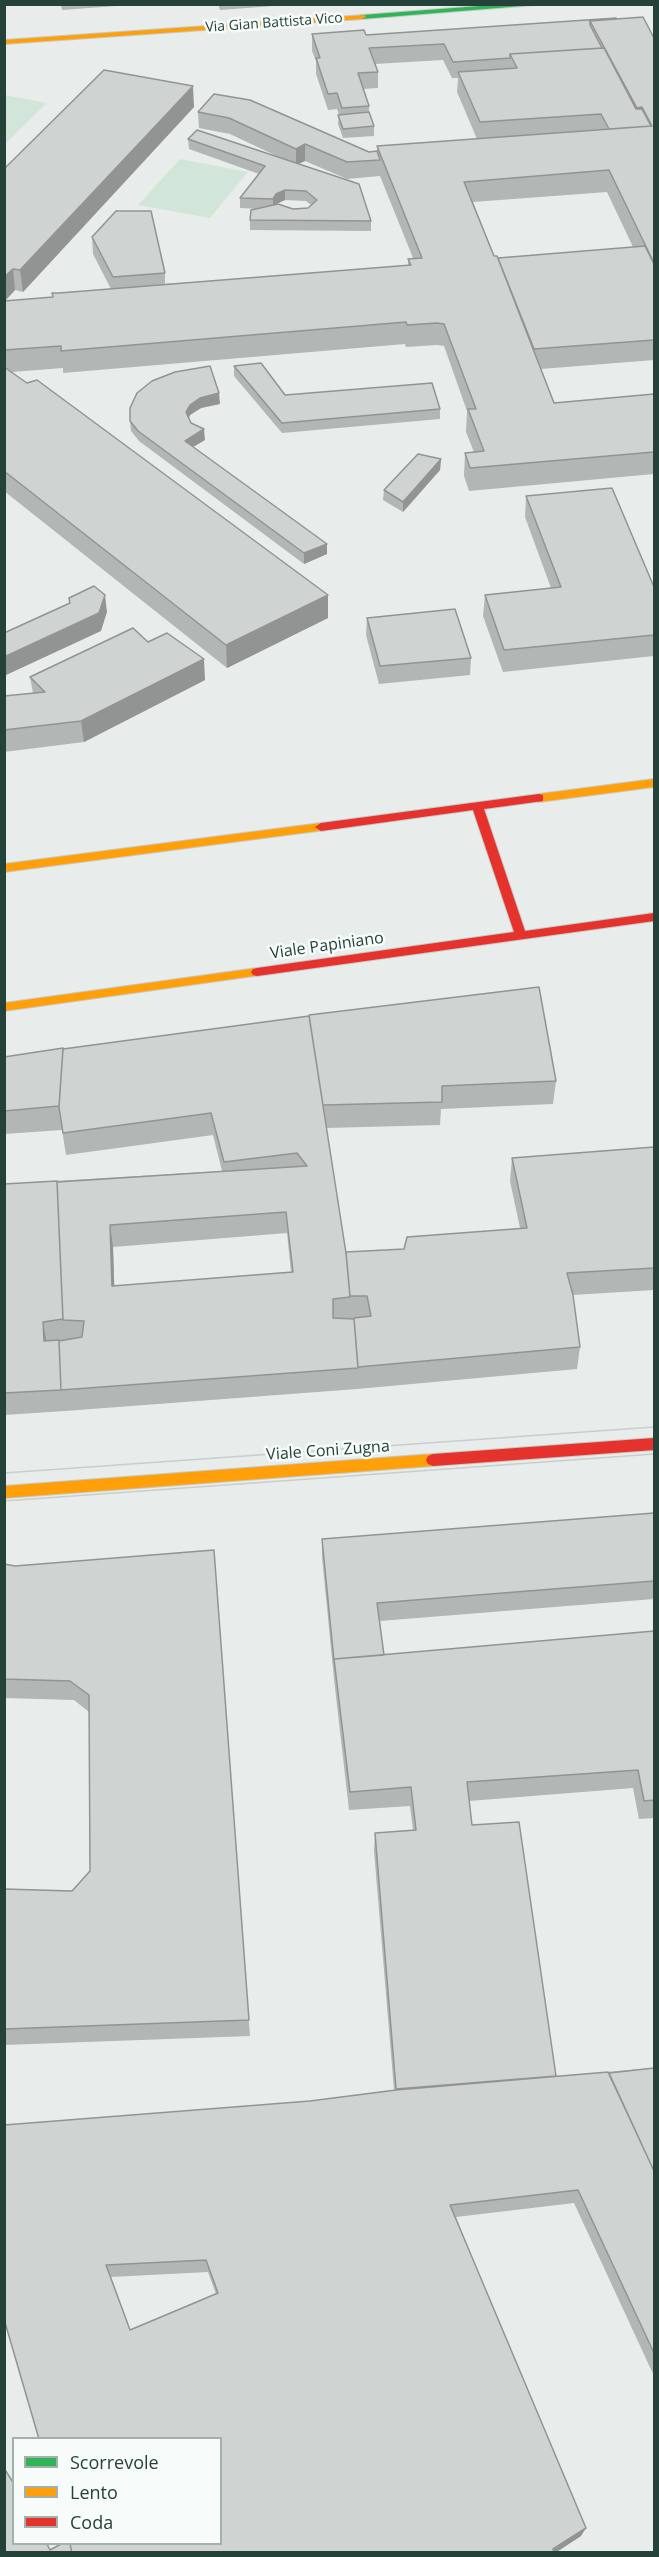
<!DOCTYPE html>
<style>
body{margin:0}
#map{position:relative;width:659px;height:2557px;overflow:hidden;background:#e8edeb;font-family:"Open Sans",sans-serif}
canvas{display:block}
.frame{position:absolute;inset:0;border:6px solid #24423a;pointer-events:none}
.legend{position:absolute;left:12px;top:2437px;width:210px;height:108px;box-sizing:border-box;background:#f7fbf9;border:2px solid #a3b1ad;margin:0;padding:8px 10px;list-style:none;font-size:18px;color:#24423a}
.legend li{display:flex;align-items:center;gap:12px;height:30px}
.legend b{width:30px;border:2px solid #a3b1ad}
</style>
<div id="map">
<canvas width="659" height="2557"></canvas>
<div class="frame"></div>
<ul class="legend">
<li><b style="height:8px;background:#30b455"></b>Scorrevole</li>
<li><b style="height:8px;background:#ff9f0a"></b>Lento</li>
<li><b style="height:8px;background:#e5322d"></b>Coda</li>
</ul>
</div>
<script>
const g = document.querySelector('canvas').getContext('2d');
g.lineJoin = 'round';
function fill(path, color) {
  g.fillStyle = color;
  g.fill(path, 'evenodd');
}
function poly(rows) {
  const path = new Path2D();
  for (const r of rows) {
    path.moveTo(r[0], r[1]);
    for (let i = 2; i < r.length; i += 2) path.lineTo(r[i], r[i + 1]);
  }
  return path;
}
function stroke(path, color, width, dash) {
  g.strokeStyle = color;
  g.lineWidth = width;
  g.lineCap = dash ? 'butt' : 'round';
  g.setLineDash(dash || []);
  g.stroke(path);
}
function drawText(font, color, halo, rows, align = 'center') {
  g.font = font + ' "Open Sans",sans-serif';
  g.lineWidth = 5;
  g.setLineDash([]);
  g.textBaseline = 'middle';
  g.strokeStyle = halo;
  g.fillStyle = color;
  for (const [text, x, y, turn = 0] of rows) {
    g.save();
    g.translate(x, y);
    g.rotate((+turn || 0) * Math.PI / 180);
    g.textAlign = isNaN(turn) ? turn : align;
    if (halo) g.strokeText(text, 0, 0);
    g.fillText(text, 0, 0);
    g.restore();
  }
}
fill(poly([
 [5,95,47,103,5,144,4,95],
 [180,159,248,172,210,218,138,205]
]), '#d1e6d8');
const fast = poly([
 [506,4,547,4,362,19,358,17,362,15,506,4]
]);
const slow = poly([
 [365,15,366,17,362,19,4,44,4,40,365,15],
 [654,779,654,787,539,802,533,798,539,794,654,779],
 [321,823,327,827,325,830,4,872,4,864,321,823],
 [257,968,261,969,263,972,261,975,4,1011,4,1003,257,968],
 [433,1454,438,1456,440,1460,438,1464,433,1466,4,1498,4,1486,433,1454]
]);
const jam = poly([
 [539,794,543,795,543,801,484,809,525,931,654,913,654,921,257,976,253,975,251,972,253,969,257,968,514,932,473,810,321,831,315,827,321,823,539,794],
 [654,1438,654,1450,433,1466,428,1464,426,1460,428,1456,433,1454,654,1438]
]);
stroke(fast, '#c3cbc8', 2);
stroke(slow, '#c3cbc8', 2);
stroke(jam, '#c3cbc8', 2);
fill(fast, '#30b455');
fill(slow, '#ff9f0a');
fill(jam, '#e5322d');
stroke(poly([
 [4,1473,654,1427],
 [4,1501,654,1454]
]), '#c9cdcc', 1.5);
fill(poly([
 [61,4,144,4,62,10],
 [218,4,300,4,220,10],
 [617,19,654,38,654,360,541,369,554,403,654,394,654,474,469,491,464,476,465,453,474,452,466,432,467,411,444,346,437,345,406,347,405,344,63,373,63,368,12,372,328,618,227,668,4,491,4,169,194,107,23,292,15,290,5,301,53,297,111,289,93,254,92,237,165,273,165,284,408,266,408,259,413,258,380,176,347,179,305,161,298,164,371,221,371,231,250,230,250,220,258,209,240,208,240,198,259,174,189,149,188,139,283,159,230,134,199,128,198,112,214,94,369,152,377,151,377,146,477,139,457,92,458,78,452,78,443,60,375,64,378,72,378,88,363,89,369,106,369,112,374,126,374,136,343,138,338,124,339,115,337,109,328,110,316,74,316,61,312,51,312,34,366,35],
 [607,192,633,247,498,258,494,256,473,202],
 [285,200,306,201,311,205,308,208,293,209,276,204],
 [234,366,285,395,440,409,440,419,282,433,234,376],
 [220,404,201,408,190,415,189,418,191,423,205,440,193,447,327,544,327,554,304,564,139,441,131,431,130,421],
 [441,459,440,470,403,512,383,500,384,490],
 [526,496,654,587,654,656,503,672,483,616,485,595,551,588,525,517],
 [367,618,471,658,470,675,379,684,366,635],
 [148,642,205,680,84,742,4,752,4,696,33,693,30,677],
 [63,1049,556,1081,553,1104,441,1109,440,1125,326,1128,346,1253,404,1249,520,1228,510,1181,512,1158,654,1147,654,1290,573,1295,580,1347,577,1369,357,1389,65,1411,4,1415,4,1184,222,1171,213,1135,66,1155,62,1130,4,1134,4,1057],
 [287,1233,291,1272,114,1286,113,1247],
 [654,1513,654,1599,380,1621,384,1655,654,1631,654,1818,639,1819,633,1788,469,1801,472,1825,556,2076,654,2068,654,2376,574,2203,456,2217,581,2536,555,2553,4,2553,47,2544,51,2550,220,2544,4,2319,310,2101,394,2090,374,1851,375,1833,413,1830,410,1806,349,1810,334,1679,322,1557,322,1539],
 [208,2272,216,2294,130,2330,111,2277],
 [214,1550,250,2036,4,2045,4,1889,72,1891,90,1871,89,1712,74,1700,4,1698,4,1564,15,1566]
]), '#b2b6b5');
fill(poly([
 [193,86,194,107,23,292,20,270],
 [305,144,305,161,296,165,296,149],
 [285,190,285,200,276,204,273,209,273,199,276,194],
 [13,269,15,290,4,302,4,277],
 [219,393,220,404,201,408,190,415,187,422,186,412,190,405,200,398],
 [204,429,205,440,186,451,185,441],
 [441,459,440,470,403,512,403,502],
 [327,544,327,554,304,564,304,553],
 [105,595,107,612,101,631,4,676,4,657],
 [328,595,328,618,227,668,226,645],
 [204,659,205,680,84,742,81,721],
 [110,1225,113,1247,115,1307,112,1286],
 [43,1322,47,1344,44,1341],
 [586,2528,581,2536,555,2553,551,2553,553,2549]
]), '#919493');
const building = poly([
 [643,17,654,38,654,263,609,170,464,182,494,256,497,256,554,403,654,394,654,452,470,468,465,453,484,451,468,409,476,409,444,324,437,323,407,325,406,322,61,351,61,346,4,350,4,301,53,297,52,293,59,293,411,265,408,259,422,258,377,146,652,126,642,107,637,108,590,21,643,17],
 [616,18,617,19,590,21,590,25,602,48,510,54,510,58,453,62,444,44,369,48,378,72,358,73,369,106,342,108,337,93,328,94,316,58,320,58,312,34,364,30,366,35,616,18],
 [604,48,636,109,642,109,651,126,609,129,601,114,480,122,458,72,517,68,510,54,604,48],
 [104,70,193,86,20,270,13,269,4,277,4,169,104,70],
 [214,94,250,100,369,152,377,151,380,160,347,162,305,144,296,149,229,118,198,112,214,94],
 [369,112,374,126,343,129,338,115,369,112],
 [197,130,359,184,371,221,250,220,251,210,278,204,293,209,308,208,317,200,306,191,285,190,276,194,273,199,240,198,265,166,188,139,197,130],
 [116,211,151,211,165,273,113,277,92,237,116,211],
 [645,246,654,264,654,340,534,349,498,258,645,246],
 [261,363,285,395,432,383,440,409,282,423,234,366,261,363],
 [210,366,219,393,200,398,190,405,186,412,191,423,204,429,185,441,327,544,304,553,138,431,130,421,130,408,137,393,152,381,175,372,210,366],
 [4,367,27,383,37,380,328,595,226,645,4,471,4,367],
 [418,454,441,459,403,502,384,490,418,454],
 [612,488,654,587,654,635,504,650,485,595,561,587,526,496,612,488],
 [94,586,105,595,99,613,4,657,4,633,70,603,69,598,94,586],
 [455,609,471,658,380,666,367,618,455,609],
 [133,628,148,642,167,633,204,659,81,721,4,730,4,696,45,692,30,677,133,628],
 [539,987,556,1081,442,1086,442,1102,323,1105,309,1015,539,987],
 [309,1016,346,1253,350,1297,333,1299,333,1318,354,1319,358,1368,61,1390,59,1341,82,1337,84,1321,63,1320,57,1182,307,1166,297,1153,224,1162,211,1113,63,1133,59,1107,63,1049,309,1016],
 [286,1212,293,1272,112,1286,110,1225,286,1212],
 [63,1048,59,1106,4,1111,4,1057,63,1048],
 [654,1147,654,1268,567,1273,573,1295,580,1347,358,1367,354,1318,371,1316,367,1296,350,1296,346,1252,404,1249,407,1237,527,1228,512,1158,654,1147],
 [57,1181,63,1319,43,1322,44,1341,59,1340,61,1390,4,1393,4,1184,57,1181],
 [654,1513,654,1581,377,1603,384,1655,334,1659,334,1661,322,1539,654,1513],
 [214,1550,249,2020,4,2029,4,1889,72,1891,90,1871,89,1695,70,1681,4,1679,4,1564,15,1566,214,1550],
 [654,1631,654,1800,644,1801,638,1770,467,1782,472,1825,519,1822,556,2076,396,2089,375,1833,416,1830,411,1787,350,1792,334,1659,654,1631],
 [654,2068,654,2171,609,2073,654,2068],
 [608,2072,654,2171,654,2353,578,2190,450,2205,586,2528,553,2549,554,2553,72,2553,70,2544,220,2544,220,2439,39,2439,4,2319,4,2125,310,2101,396,2090,608,2072],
 [206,2260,218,2293,130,2330,106,2265,206,2260],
 [4,2468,14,2484,14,2544,47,2544,50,2550,61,2544,70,2544,72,2553,4,2553,4,2468]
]);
fill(building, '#cfd4d2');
stroke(building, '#919493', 1.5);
drawText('14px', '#24423a', '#f7fbf9', [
 ["Via Gian Battista Vico",274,23,-4]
]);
drawText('16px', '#24423a', '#f7fbf9', [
 ["Viale Papiniano",327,946,-8],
 ["Viale Coni Zugna",328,1451,-4]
]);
</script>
